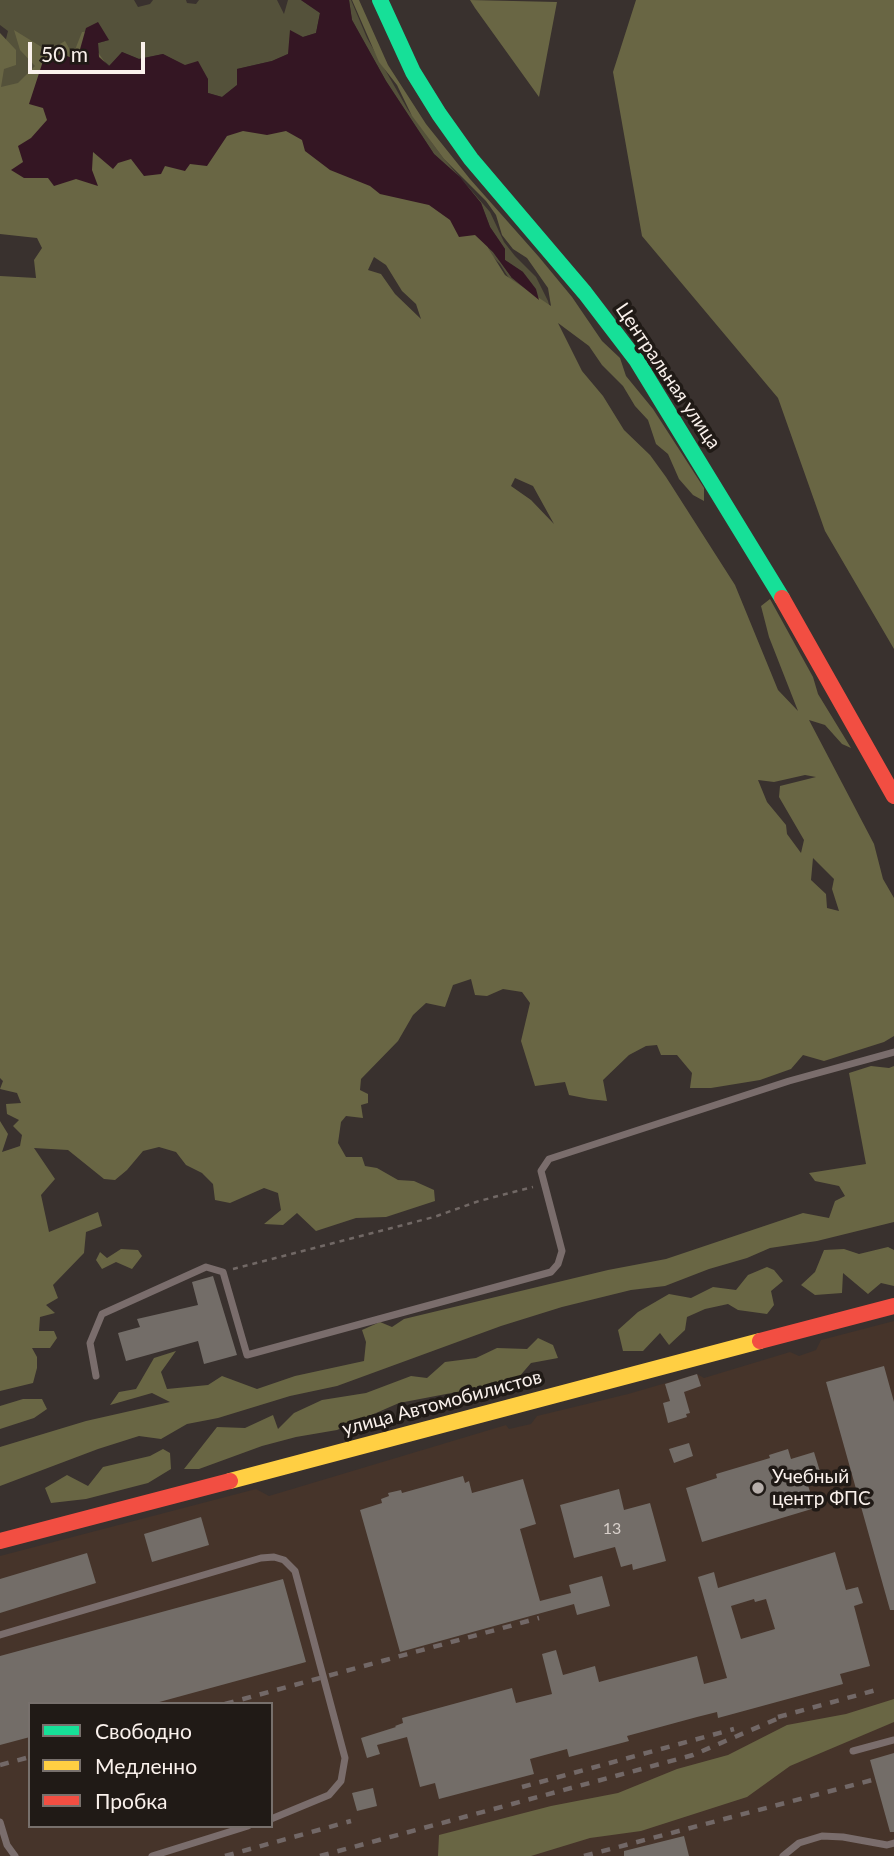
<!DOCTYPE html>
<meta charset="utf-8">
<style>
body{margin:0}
#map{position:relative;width:894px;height:1856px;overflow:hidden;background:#39312e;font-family:Lato,sans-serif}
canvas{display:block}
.legend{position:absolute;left:28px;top:1702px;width:245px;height:126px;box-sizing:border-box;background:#201a16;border:2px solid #77706c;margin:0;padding:9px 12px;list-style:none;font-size:21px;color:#faf1ec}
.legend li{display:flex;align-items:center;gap:14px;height:35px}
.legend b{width:35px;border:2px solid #77706c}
.scale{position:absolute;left:28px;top:42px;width:117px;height:32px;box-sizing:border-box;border:4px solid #faf1ec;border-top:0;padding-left:9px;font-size:21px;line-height:24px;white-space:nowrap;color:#faf1ec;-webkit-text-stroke:5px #201a16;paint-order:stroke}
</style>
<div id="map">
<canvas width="894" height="1856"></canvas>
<ul class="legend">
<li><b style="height:9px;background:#16e098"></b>Свободно</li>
<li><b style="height:9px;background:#ffcf43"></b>Медленно</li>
<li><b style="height:9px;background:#f24e42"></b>Пробка</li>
</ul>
<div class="scale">50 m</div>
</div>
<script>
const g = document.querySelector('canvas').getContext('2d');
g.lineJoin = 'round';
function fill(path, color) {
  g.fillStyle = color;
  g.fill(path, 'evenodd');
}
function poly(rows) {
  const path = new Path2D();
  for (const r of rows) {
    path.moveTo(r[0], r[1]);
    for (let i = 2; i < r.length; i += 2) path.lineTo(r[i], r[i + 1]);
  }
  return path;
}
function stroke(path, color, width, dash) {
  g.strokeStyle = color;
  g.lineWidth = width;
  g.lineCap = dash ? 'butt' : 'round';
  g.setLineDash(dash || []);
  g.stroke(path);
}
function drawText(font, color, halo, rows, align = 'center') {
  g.font = font + ' Lato,sans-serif';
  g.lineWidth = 7;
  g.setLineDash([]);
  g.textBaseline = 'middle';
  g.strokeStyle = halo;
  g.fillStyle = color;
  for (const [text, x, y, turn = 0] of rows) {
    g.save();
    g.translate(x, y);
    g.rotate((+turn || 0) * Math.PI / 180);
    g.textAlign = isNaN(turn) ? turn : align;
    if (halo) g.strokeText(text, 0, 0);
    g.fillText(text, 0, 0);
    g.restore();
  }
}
fill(poly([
 [894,1321,894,1856,0,1856,0,1556,256,1489,269,1496,506,1425,509,1429,531,1424,537,1416,628,1394,697,1374,704,1378,790,1352,799,1356,816,1350,821,1340],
 [30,1704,271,1704,271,1826,30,1826]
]), '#46342a');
fill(poly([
 [0,0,134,0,138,7,150,4,153,0,186,0,187,3,196,4,199,0,277,0,284,14,288,0,301,0,320,13,316,33,303,37,288,54,272,61,237,69,237,85,222,97,208,93,208,79,163,54,139,59,122,52,110,66,99,57,98,43,109,40,82,45,77,60,475,235,493,252,512,278,523,272,505,260,505,249,490,227,481,203,459,177,434,154,386,81,352,20,349,0,351,0,367,38,408,110,444,159,490,212,504,242,515,256,536,277,548,301,553,319,510,280,500,264,488,252,394,220,0,195,0,63,8,31,0,25]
]), '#54513a');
fill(poly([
 [352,0,359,0,388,65,426,124,470,179,539,257,572,297,602,341,620,358,626,376,653,409,704,488,704,501,693,495,679,479,668,454,656,444,648,420,635,406,623,386,602,365,589,346,558,323,582,371,603,396,624,430,650,455,666,477,735,585,778,690,798,711,769,637,761,606,770,599,813,677,818,694,851,748,842,744,825,725,809,720,874,844,883,879,894,898,894,1036,884,1042,824,1061,803,1055,791,1069,760,1080,711,1088,690,1088,692,1073,677,1055,661,1055,657,1045,646,1046,629,1055,603,1080,607,1101,589,1099,569,1095,565,1082,535,1086,521,1041,530,1003,522,992,503,989,487,996,475,995,471,979,453,985,445,1007,426,1003,413,1015,398,1041,361,1079,360,1090,368,1094,368,1103,361,1105,363,1118,346,1116,341,1122,338,1143,346,1157,362,1157,365,1166,377,1168,398,1180,414,1181,434,1190,435,1201,386,1217,356,1218,316,1231,297,1213,283,1225,264,1224,281,1210,278,1193,264,1188,230,1203,215,1200,213,1184,202,1173,186,1165,176,1152,159,1147,143,1151,127,1170,115,1180,104,1179,68,1150,34,1148,55,1179,41,1195,49,1232,98,1212,102,1226,86,1232,84,1253,53,1285,58,1298,46,1305,55,1313,40,1317,39,1331,54,1331,57,1338,50,1348,32,1348,37,1357,37,1368,33,1383,0,1391,0,1121,8,1134,2,1152,20,1146,22,1135,13,1126,19,1120,7,1114,6,1104,21,1103,17,1093,0,1089,3,1081,0,1078,0,276,36,278,34,260,42,248,37,238,0,234,0,33,16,50,16,65,4,69,1,87,18,83,35,66,20,50,14,30,48,51,65,41,73,55,82,32,98,31,97,51,111,71,228,108,237,85,486,235,488,248,505,275,551,306,548,288,527,258,513,249,502,235,496,215,486,201,444,159,412,116,397,85,379,62],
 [374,257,386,265,402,291,416,304,421,319,395,294,381,274,368,270],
 [515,478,533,486,554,524,531,500,511,486],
 [805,775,816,777,780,786,779,797,804,840,801,853,787,834,786,825,767,802,758,780,774,782],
 [813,858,834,879,832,889,839,911,827,908,826,894,811,880],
 [470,0,557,2,539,97,475,8],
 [636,0,894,0,894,649,825,531,778,398,642,236,613,72],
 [871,1066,889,1068,894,1066,894,1222,817,1241,770,1248,747,1258,709,1269,665,1286,631,1290,562,1307,501,1326,337,1386,290,1396,218,1418,187,1424,161,1439,139,1436,98,1449,0,1486,0,1447,86,1421,170,1402,152,1393,110,1405,119,1392,136,1389,154,1358,176,1351,161,1372,167,1389,208,1385,222,1376,257,1389,295,1376,364,1361,366,1342,362,1330,380,1322,392,1327,404,1319,608,1270,666,1259,803,1213,829,1218,835,1201,845,1196,839,1186,815,1181,809,1173,866,1164,849,1073],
 [888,1247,894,1250,894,1286,881,1283,868,1294,843,1273,842,1293,815,1295,801,1285,815,1272,824,1250,844,1249,859,1254],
 [121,1249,138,1250,142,1256,132,1269,116,1262,102,1269,96,1260,100,1252,107,1258],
 [767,1267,774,1270,783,1281,771,1291,774,1305,767,1314,738,1310,728,1304,705,1309,687,1317,685,1330,669,1345,660,1333,643,1351,623,1351,618,1330,638,1312,669,1294,691,1298,713,1287,736,1290,748,1275],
 [538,1338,553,1345,558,1358,531,1363,512,1385,467,1390,399,1403,337,1430,296,1437,262,1446,199,1469,184,1469,217,1427,245,1428,273,1415,278,1429,294,1413,322,1400,366,1393,411,1376,427,1378,445,1362,476,1358,497,1348,527,1349],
 [23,1399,42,1399,47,1409,34,1418,0,1429,0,1406],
 [163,1449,170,1453,171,1469,148,1483,86,1499,51,1503,45,1488,67,1475,88,1486,103,1467,150,1456],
 [894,1699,894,1722,790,1766,747,1797,641,1831,590,1838,531,1856,438,1856,439,1835,551,1806,618,1793,677,1769,728,1755,787,1725,846,1714]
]), '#696644');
fill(poly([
 [301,0,349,0,352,20,386,81,434,154,460,177,481,203,490,227,505,249,505,260,523,272,536,289,539,300,512,278,493,252,475,235,459,237,450,220,429,205,380,194,370,186,330,170,305,151,302,140,286,131,267,135,243,131,227,136,207,166,190,164,185,171,165,166,161,174,144,176,131,159,118,163,113,169,93,152,92,170,98,186,76,179,54,186,48,178,24,178,11,170,23,162,18,146,31,138,47,120,43,108,29,104,44,58,62,54,77,60,86,28,98,22,109,40,98,43,99,57,109,66,122,52,139,59,163,54,185,65,198,61,208,79,208,93,222,97,237,85,237,69,272,61,288,54,290,30,303,37,316,33,320,13]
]), '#341623');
fill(poly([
 [213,1276,237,1355,204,1364,198,1341,126,1361,118,1333,140,1327,137,1319,198,1305,192,1282],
 [884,1366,894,1402,894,1610,890,1610,826,1382],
 [697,1374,701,1386,684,1392,690,1413,686,1414,687,1417,668,1423,663,1403,670,1401,665,1384],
 [689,1443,693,1456,674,1463,669,1449],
 [788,1449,791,1459,814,1452,822,1478,807,1482,815,1508,702,1542,686,1488,717,1478,716,1474,770,1458,769,1455],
 [463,1476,465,1483,469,1481,472,1493,523,1479,536,1524,520,1529,540,1601,571,1593,569,1585,602,1576,610,1606,577,1615,574,1604,400,1652,360,1510,382,1503,381,1499,389,1496,388,1493,401,1490,402,1493],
 [619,1489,624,1510,650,1503,666,1561,633,1570,632,1564,621,1567,615,1547,574,1558,560,1505],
 [201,1517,209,1545,152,1562,144,1534],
 [835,1552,846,1590,858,1587,863,1603,854,1606,870,1666,840,1674,843,1684,718,1718,717,1712,697,1717,627,1736,629,1741,569,1757,567,1749,530,1759,534,1774,439,1799,435,1783,420,1787,407,1737,377,1745,380,1754,367,1758,361,1738,396,1727,395,1726,403,1723,402,1718,512,1688,516,1703,552,1694,542,1654,556,1650,563,1675,595,1666,599,1682,697,1656,704,1684,727,1678,698,1577,714,1572,718,1588],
 [754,1599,755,1602,766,1599,775,1629,741,1639,731,1606],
 [87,1553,96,1583,0,1613,0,1579],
 [283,1579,306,1662,152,1704,30,1704,30,1737,0,1745,0,1656],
 [894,1753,894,1832,890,1832,870,1760],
 [373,1788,377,1806,357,1811,352,1793],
 [684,1836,689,1856,624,1856,624,1851]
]), '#736d68');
stroke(poly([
 [233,1269,434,1217,479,1201,533,1187]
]), '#716865', 2.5, [5, 5]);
stroke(poly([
 [96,1376,90,1343,102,1314,206,1267,223,1272,247,1355,551,1272,558,1264,562,1251,541,1171,549,1159,789,1081,894,1052],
 [0,1635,261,1558,274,1557,284,1560,295,1571,345,1758,341,1781,329,1795,271,1819],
 [853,1751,894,1740],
 [0,1822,7,1845,15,1856],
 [152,1856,248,1826],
 [783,1856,799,1843,822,1836,843,1837,887,1845,894,1843]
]), '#7a6d6c', 7);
stroke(poly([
 [380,0,413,72,439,114,471,159,585,293,637,361,782,598]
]), '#16e098', 16);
stroke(poly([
 [230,1481,760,1341]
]), '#ffcf43', 16);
stroke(poly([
 [782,598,894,796],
 [760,1341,894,1306],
 [0,1541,230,1481]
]), '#f24e42', 16);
stroke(poly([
 [225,1704,539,1618],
 [778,1717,880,1689],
 [0,1765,30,1757],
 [522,1787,734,1729],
 [225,1856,351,1821],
 [320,1856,693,1755,786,1715],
 [584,1856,876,1779]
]), '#726867', 4.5, [9, 9]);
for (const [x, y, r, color] of [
 [758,1488,7,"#b6aeaa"]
]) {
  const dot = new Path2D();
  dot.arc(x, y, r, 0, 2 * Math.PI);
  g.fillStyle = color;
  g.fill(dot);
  stroke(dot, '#201a16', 2.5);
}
drawText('16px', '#d8d0cb', null, [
 ["13",612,1529]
]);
drawText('19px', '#faf1ec', '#201a16', [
 ["Центральная улица",668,376,56],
 ["улица Автомобилистов",442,1403,-15]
]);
drawText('19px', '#faf1ec', '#201a16', [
 ["Учебный",772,1477],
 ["центр ФПС",772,1499]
], 'left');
</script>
